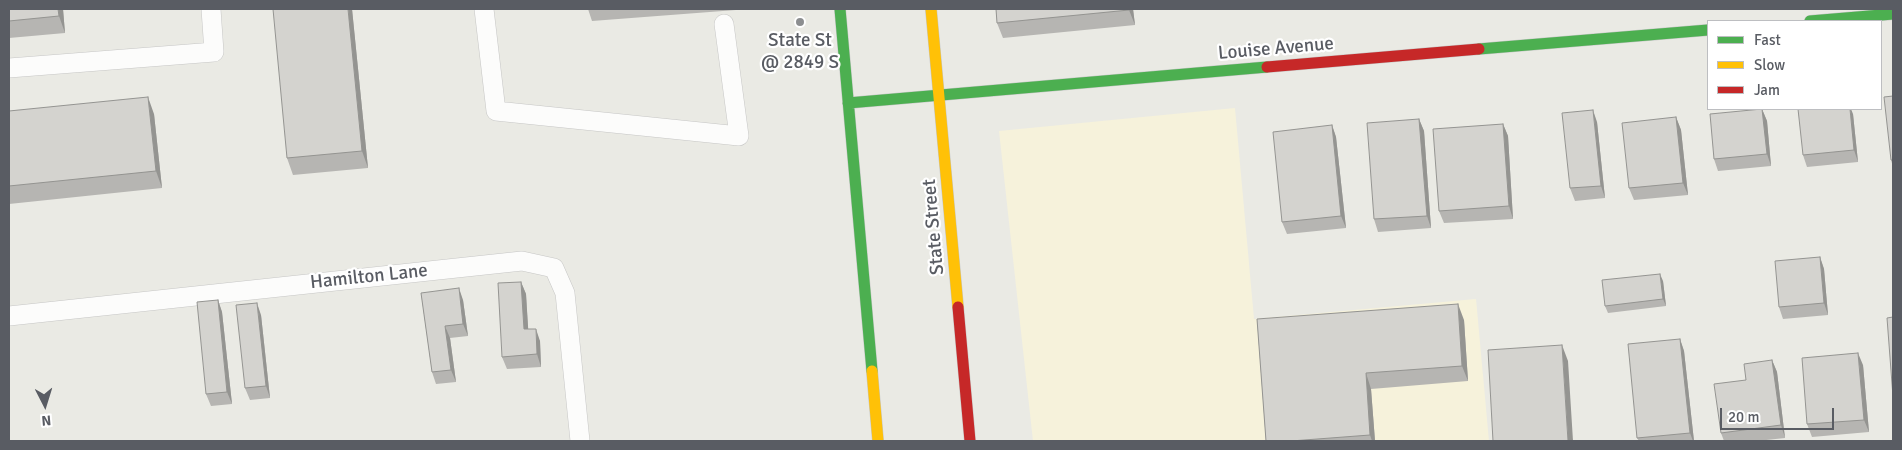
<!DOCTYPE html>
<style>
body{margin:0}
#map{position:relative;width:1902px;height:450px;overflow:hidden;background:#eaeae4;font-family:Signika,sans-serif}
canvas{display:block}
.frame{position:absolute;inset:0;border:10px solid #595c63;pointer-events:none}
.legend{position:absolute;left:1707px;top:20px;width:175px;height:90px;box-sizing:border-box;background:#fff;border:1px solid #bdbec1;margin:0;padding:6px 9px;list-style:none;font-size:15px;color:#595c63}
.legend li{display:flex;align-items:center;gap:10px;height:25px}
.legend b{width:25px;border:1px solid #bdbec1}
.north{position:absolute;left:20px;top:380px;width:50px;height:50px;-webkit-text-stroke:4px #fff;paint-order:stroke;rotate:175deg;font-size:14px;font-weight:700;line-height:20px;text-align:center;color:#595c63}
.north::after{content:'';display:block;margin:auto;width:18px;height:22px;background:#595c63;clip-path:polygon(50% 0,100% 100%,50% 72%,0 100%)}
.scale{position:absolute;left:1720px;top:408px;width:114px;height:22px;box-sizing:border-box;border:2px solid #595c63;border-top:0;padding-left:6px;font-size:15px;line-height:18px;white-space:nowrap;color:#595c63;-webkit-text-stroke:4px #fff;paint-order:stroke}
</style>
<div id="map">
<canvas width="1902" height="450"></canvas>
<div class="frame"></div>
<ul class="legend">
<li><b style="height:6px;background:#4caf50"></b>Fast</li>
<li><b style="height:6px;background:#ffc107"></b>Slow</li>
<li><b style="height:6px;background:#c62828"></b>Jam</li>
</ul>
<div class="north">N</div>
<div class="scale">20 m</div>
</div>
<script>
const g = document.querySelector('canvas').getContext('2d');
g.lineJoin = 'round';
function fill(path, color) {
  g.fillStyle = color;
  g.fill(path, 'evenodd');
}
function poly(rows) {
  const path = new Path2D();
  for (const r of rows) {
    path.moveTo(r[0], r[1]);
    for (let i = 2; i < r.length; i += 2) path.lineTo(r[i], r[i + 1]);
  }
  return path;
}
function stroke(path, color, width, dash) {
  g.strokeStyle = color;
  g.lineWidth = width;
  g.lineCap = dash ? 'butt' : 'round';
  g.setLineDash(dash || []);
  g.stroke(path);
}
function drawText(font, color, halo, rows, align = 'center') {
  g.font = font + ' Signika,sans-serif';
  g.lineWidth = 4.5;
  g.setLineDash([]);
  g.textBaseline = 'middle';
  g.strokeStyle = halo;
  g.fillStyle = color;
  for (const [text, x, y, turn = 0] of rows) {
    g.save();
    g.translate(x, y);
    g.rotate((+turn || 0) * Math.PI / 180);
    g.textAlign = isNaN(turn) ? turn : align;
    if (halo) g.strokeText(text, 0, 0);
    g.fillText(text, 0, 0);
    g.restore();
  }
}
fill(poly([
 [1235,108,1254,319,1476,299,1489,441,1033,441,999,131]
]), '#f6f2db');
const lane = poly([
 [484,9,496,111,739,136,724,24],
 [9,68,214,52,211,9],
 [9,316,522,261,554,268,565,293,580,441]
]);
const fast = poly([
 [840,9,872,371],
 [1810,21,1893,14],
 [1479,49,1708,30],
 [848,103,1267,67]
]);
const slow = poly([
 [931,9,958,307],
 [872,371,878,441]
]);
const jam = poly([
 [1267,67,1479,49],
 [958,307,970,441]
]);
stroke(lane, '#c6c6c5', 20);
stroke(fast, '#c6c7c6', 12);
stroke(slow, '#c6c7c6', 12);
stroke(jam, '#c6c7c6', 12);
stroke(lane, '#fcfcfb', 19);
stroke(fast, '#4caf50', 11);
stroke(slow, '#ffc107', 11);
stroke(jam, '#c62828', 11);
fill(poly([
 [9,9,63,9,65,33,9,38],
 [352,9,368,168,293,175,287,158],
 [588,9,749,9,592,21],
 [996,9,1133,9,1135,25,1003,38,997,23],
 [1893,96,1893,167,1891,160],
 [1762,109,1767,121,1771,166,1718,171,1714,159],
 [9,111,154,114,162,188,9,204],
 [1853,114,1858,162,1807,167,1803,155],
 [1676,117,1681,130,1688,195,1634,200,1629,188],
 [1419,119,1424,131,1431,228,1378,232,1374,219],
 [1597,122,1605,198,1575,201,1570,188],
 [1503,124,1508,136,1513,219,1444,223,1439,211],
 [1332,125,1336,137,1346,228,1287,234,1282,222],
 [1820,257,1824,269,1828,315,1783,319,1779,307],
 [1663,281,1666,306,1608,313,1605,306],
 [521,282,526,294,528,329,540,341,541,367,507,369,502,357],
 [421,293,463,300,468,336,450,338,456,382,436,384,432,372],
 [218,300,222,312,232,404,211,406,206,394],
 [261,315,270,398,250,400,245,388],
 [1257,319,1464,320,1468,381,1371,389,1375,441,1266,441],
 [1680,339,1684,351,1694,441,1639,441,1637,438],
 [1772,360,1777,372,1785,438,1757,441,1724,441,1721,433,1746,380],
 [1863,365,1869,432,1812,437,1807,424]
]), '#b6b5b2');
fill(poly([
 [58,9,63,9,65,33,59,16],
 [348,9,352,9,368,168,362,151],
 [1129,9,1133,9,1135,25,1129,10],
 [148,97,154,114,162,188,156,171],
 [1762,109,1767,121,1771,166,1767,154],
 [1850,109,1851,109,1853,114,1858,162,1854,150],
 [1593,110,1597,122,1605,198,1601,186],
 [1676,117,1681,130,1688,195,1683,183],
 [1419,119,1424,131,1431,228,1427,216],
 [1503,124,1508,136,1513,219,1509,206],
 [1332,125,1336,137,1346,228,1341,216],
 [1820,257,1824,269,1828,315,1824,303],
 [1660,274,1663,281,1666,306,1663,299],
 [521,282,526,294,529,342,524,329],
 [459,288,463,300,468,336,463,324],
 [218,300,222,312,232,404,227,392],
 [257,303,261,315,270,398,266,386],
 [1458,304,1464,320,1468,381,1462,366],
 [445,326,450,338,456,382,451,370],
 [536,329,540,341,541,367,537,354],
 [1680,339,1684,351,1694,441,1693,441,1690,433],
 [1562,345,1568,361,1573,441,1568,441],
 [1858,353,1863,365,1869,432,1864,420],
 [1772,360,1777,372,1785,438,1781,425],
 [1366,373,1371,389,1375,441,1372,441,1370,435]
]), '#949491');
const building = poly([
 [9,9,58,9,59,16,9,21,9,9],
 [273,9,348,9,362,151,287,158,273,9],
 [996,9,1129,9,1129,10,997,23,996,9],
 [1893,96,1893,160,1891,160,1884,97,1893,96],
 [148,97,156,171,9,186,9,111,148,97],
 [1762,109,1767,154,1714,159,1710,114,1762,109],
 [1798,109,1850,109,1854,150,1803,155,1798,109],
 [1593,110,1601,186,1570,188,1562,113,1593,110],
 [1676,117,1683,183,1629,188,1622,123,1676,117],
 [1419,119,1427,216,1374,219,1367,123,1419,119],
 [1503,124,1509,206,1439,211,1433,129,1503,124],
 [1332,125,1341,216,1282,222,1273,132,1332,125],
 [1820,257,1824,303,1779,307,1775,261,1820,257],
 [1660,274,1663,299,1605,306,1602,280,1660,274],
 [521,282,524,329,536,329,537,354,502,357,498,283,521,282],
 [459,288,463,324,445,326,451,370,432,372,421,293,459,288],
 [218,300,227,392,206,394,197,302,218,300],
 [257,303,266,386,245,388,236,305,257,303],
 [1458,304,1462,366,1366,373,1370,435,1291,441,1266,441,1257,319,1458,304],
 [1893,317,1893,397,1887,318,1893,317],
 [1680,339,1690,433,1637,438,1628,344,1680,339],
 [1562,345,1568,441,1493,441,1488,350,1562,345],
 [1858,353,1864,420,1807,424,1802,358,1858,353],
 [1772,360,1781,425,1721,433,1714,384,1746,380,1744,364,1772,360]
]);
fill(building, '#d4d3cf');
stroke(building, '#949491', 1);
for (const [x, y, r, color] of [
 [800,22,5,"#8c8e90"]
]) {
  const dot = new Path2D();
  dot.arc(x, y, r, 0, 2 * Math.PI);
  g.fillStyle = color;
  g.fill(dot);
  stroke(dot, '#fff', 2);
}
drawText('19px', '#595c63', '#fff', [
 ["State St",800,41],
 ["@ 2849 S",800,63]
]);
drawText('19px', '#595c63', '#fff', [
 ["Louise Avenue",1276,49,-5],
 ["State Street",934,227,-95],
 ["Hamilton Lane",369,277,-6]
]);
</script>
